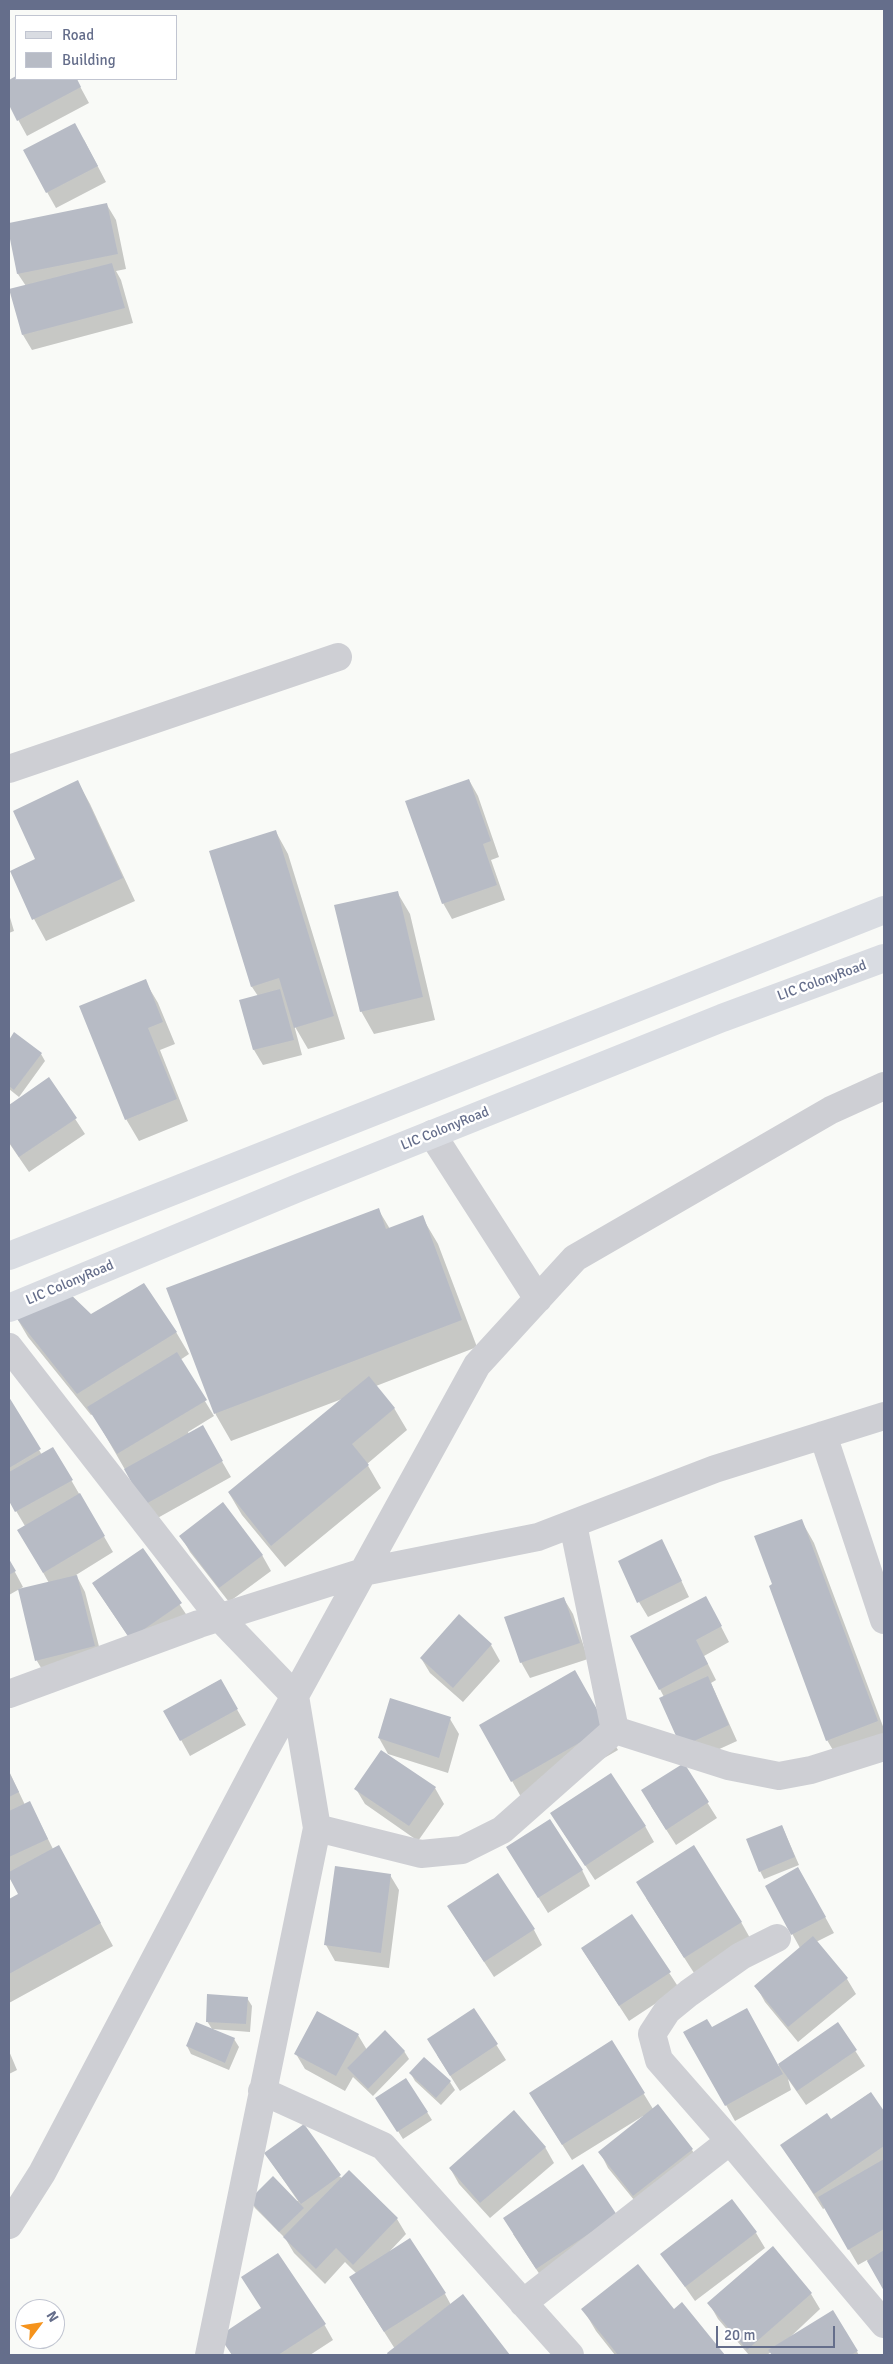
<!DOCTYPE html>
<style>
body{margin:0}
#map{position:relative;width:893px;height:2364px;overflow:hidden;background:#f9faf7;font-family:Signika,sans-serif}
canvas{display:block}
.frame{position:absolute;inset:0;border:10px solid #656e8b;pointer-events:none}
.legend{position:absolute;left:15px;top:15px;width:162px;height:65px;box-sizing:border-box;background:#fff;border:1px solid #c1c5d1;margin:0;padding:6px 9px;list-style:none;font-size:15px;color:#656e8b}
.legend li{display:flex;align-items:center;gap:10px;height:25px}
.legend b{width:25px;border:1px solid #c1c5d1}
.north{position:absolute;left:15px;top:2299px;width:50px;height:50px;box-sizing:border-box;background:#fff;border:1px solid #c1c5d1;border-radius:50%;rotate:59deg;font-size:14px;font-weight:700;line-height:20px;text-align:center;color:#656e8b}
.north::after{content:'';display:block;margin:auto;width:18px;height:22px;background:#f5931c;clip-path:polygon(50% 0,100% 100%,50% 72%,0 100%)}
.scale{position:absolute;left:716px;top:2326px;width:119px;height:22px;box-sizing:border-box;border:2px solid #656e8b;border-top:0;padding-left:6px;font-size:15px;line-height:18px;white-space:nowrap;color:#656e8b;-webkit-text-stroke:4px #fff;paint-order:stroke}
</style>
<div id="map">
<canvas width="893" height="2364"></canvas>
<div class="frame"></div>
<ul class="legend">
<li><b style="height:6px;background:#d9dce2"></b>Road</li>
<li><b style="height:14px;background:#b7bbc5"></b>Building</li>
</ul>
<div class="north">N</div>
<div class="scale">20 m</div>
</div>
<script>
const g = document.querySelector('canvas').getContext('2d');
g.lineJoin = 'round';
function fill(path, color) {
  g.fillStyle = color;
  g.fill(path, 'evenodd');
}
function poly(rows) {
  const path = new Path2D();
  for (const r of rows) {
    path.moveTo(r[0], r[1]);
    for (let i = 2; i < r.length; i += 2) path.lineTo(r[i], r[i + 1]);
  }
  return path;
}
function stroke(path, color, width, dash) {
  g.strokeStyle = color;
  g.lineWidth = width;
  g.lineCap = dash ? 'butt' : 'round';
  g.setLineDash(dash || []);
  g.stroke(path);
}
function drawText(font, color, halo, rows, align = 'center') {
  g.font = font + ' Signika,sans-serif';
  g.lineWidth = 5;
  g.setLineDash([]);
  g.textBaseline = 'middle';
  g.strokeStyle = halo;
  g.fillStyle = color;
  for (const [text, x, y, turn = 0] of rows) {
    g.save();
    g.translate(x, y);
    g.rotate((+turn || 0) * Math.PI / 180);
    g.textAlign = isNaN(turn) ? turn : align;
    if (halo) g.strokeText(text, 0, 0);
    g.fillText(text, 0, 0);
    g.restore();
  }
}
fill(poly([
 [16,78,76,79,89,103,27,136,9,103,9,82],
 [84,140,106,182,56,208,47,192],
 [107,205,116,220,126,269,116,271,121,280,133,323,32,350,23,335,26,286,18,274,9,224],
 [469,780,478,796,499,857,491,860,505,900,452,919,443,903],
 [78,782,90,804,135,901,46,941,34,919,36,859],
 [276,832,288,854,345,1039,308,1049,294,1025,302,1055,263,1065,254,1050,241,1001,258,996,252,987,210,852],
 [397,892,410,914,435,1020,374,1034,361,1011],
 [9,914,14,931,9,933],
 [145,981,158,1003,175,1044,160,1050,188,1121,139,1141,126,1119],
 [14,1034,41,1054,45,1061,19,1097,9,1089,9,1042],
 [49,1079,85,1134,29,1172,9,1143,9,1107],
 [378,1209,390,1229,422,1217,438,1244,477,1347,376,1386,394,1408,407,1430,367,1464,381,1488,285,1567,242,1515,229,1493,342,1399,231,1441,216,1415,168,1289],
 [15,1315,176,1332,189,1354,180,1360,214,1416,188,1432,189,1434,202,1427,231,1477,154,1520,93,1414,91,1415,28,1337],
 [9,1400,42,1455,53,1449,113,1552,76,1575,85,1592,103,1662,46,1676,37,1661,49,1583,19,1530,25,1526,9,1499],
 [801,1520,814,1543,884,1729,884,1746,840,1762,827,1740],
 [181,1536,262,1555,271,1571,229,1602,190,1552],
 [143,1550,190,1620,140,1654,93,1584],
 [670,1557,689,1597,648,1617,639,1602],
 [9,1561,23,1587,9,1595],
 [564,1599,573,1614,588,1659,530,1678,521,1662],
 [714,1613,729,1642,704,1656,716,1680,711,1683,737,1741,691,1762,664,1697,632,1636],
 [459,1615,491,1645,500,1661,463,1702,430,1673,421,1658],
 [574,1672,618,1750,525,1804,481,1726],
 [220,1680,246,1725,190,1756,165,1711],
 [450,1719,459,1734,448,1773,388,1754,379,1738],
 [683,1764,717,1818,676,1845,651,1806],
 [9,1771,25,1805,30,1803,53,1849,71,1869,113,1946,9,2003,9,1900,20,1894,9,1877],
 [435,1788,444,1804,418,1841,365,1804,356,1789],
 [645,1826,654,1842,595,1880,561,1829],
 [782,1826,799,1865,764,1879,760,1871],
 [517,1863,582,1870,590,1886,548,1913],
 [798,1868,834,1933,816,1942,847,1979,856,1994,798,2042,765,2002,756,1986,800,1948,766,1886],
 [390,1875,399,1890,389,1968,335,1961,326,1945],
 [646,1898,741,1922,750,1938,694,1973],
 [632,1916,679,1988,629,2021,582,1949],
 [458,1922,534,1930,542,1945,494,1977],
 [247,1998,252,2006,250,2032,212,2029,207,2021],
 [474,2010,506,2060,460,2091,437,2055],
 [318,2013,358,2035,367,2050,404,2051,409,2059,373,2096,353,2077,345,2091,305,2069,296,2054],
 [838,2024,865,2066,806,2105,788,2079,791,2090,735,2121,685,2032,712,2029,778,2066],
 [234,2039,239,2047,229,2070,191,2054,187,2046],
 [612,2042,653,2109,657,2106,692,2150,701,2165,643,2211,608,2168,600,2152,644,2117,643,2116,572,2160,539,2108],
 [9,2051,17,2070,9,2074],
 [424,2058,450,2082,455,2090,441,2105,415,2081,411,2074],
 [870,2093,884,2113,884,2289,867,2260,858,2265,825,2208,823,2209,782,2146,831,2120],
 [382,2106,427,2112,432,2120,403,2139],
 [545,2147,554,2163,490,2218,459,2184,450,2168],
 [265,2153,339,2176,397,2219,406,2234,390,2251,445,2294,451,2305,463,2296,509,2355,390,2355,395,2349,359,2292,356,2273,345,2262,325,2284,294,2253,285,2238,255,2208,250,2200,298,2201],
 [616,2216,546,2284,513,2234],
 [756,2233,765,2248,695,2301,662,2254],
 [811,2294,820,2309,786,2341,832,2312,859,2355,773,2355,771,2352,767,2355,749,2355,718,2319,709,2303],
 [682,2304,723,2355,615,2355,596,2331,583,2309,674,2311],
 [262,2309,324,2324,333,2340,310,2355,232,2355,221,2336]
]), '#0003');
fill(poly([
 [16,76,16,79,77,79,81,87,17,121,9,105,9,80],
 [75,123,98,166,46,193,23,150],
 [107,203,118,254,17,274,9,234,9,223],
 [112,263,125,308,22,335,9,289],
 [469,779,491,841,483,844,497,885,442,904,405,801],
 [78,780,123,878,32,920,10,871,35,859,13,811],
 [276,830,334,1016,294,1028,279,978,251,987,209,851],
 [398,891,423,997,360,1012,334,905],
 [146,979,163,1022,148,1028,177,1099,125,1120,79,1006],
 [280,989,294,1040,253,1050,239,1000],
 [14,1032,42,1053,14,1090,9,1086,9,1040],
 [49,1077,77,1118,19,1157,9,1142,9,1105],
 [379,1208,386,1229,423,1215,462,1320,214,1414,166,1288],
 [144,1283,177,1332,77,1394,14,1315,66,1290,91,1314],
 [177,1352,207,1400,117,1454,87,1407],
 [369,1376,395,1408,352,1444,369,1465,271,1546,228,1492],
 [9,1397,41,1449,9,1468],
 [203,1425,223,1461,144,1505,124,1469],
 [53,1447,73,1480,15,1512,9,1501,9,1472],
 [80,1493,105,1536,43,1573,17,1530],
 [223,1502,263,1555,219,1588,179,1536],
 [802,1519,878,1721,826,1741,769,1586,772,1584,754,1536],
 [662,1539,682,1581,637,1603,618,1561],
 [143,1548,182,1603,130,1639,92,1583],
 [9,1559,16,1571,9,1575],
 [77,1575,95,1646,35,1661,18,1589],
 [706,1596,722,1626,696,1640,708,1664,659,1690,630,1636],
 [564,1597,580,1643,520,1663,504,1617],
 [459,1614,492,1644,453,1688,420,1658],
 [575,1670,607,1727,511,1782,479,1725],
 [708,1676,729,1725,681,1747,659,1698],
 [221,1679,238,1709,180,1741,163,1711],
 [390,1698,451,1717,439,1758,378,1738],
 [381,1750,436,1787,409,1826,354,1789],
 [684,1763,709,1802,666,1830,641,1790],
 [9,1772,19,1792,9,1797],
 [611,1773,646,1826,585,1866,550,1813],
 [30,1801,48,1839,9,1857,9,1811],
 [550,1819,583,1870,538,1898,506,1847],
 [782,1825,795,1857,759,1872,746,1839],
 [59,1845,101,1923,9,1974,9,1899,18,1894,9,1877,9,1872],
 [694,1845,742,1922,684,1958,636,1882],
 [335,1866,391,1874,381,1953,324,1945],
 [798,1867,826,1917,791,1935,765,1886],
 [498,1873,535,1929,484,1962,447,1906],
 [632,1914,671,1972,619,2006,581,1948],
 [813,1936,848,1978,788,2027,754,1986],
 [207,1994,248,1997,246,2024,206,2022],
 [474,2008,498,2044,450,2076,427,2039],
 [747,2008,783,2074,725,2106,683,2032,707,2019,712,2027],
 [317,2011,359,2034,336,2076,294,2054],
 [196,2022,235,2038,225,2063,186,2046],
 [838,2022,857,2050,797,2091,778,2064],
 [385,2030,405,2051,368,2089,347,2068],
 [612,2040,645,2093,562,2145,529,2093],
 [424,2057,451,2081,436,2098,409,2073],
 [406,2078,428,2112,397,2132,375,2098],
 [871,2092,884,2111,884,2146,814,2194,780,2145,827,2113,831,2119],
 [658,2104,693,2149,633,2196,598,2152],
 [514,2110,546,2147,480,2203,449,2168],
 [304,2124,341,2175,301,2204,264,2153],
 [884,2159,884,2229,848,2250,818,2197],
 [583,2164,617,2215,536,2269,503,2218],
 [349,2170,398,2218,353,2265,336,2248,316,2269,283,2237],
 [273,2176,304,2208,279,2232,249,2200],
 [732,2199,757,2232,685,2287,660,2254],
 [410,2238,446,2293,384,2332,349,2277],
 [773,2246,812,2293,747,2350,707,2303],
 [884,2250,884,2291,867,2261],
 [278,2253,326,2324,278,2355,232,2355,219,2336,261,2308,241,2277],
 [638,2264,674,2309,682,2302,725,2355,618,2355,581,2309],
 [463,2294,510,2355,388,2355,387,2353],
 [833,2310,858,2351,851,2355,772,2355,768,2350]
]), '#b7bbc5');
stroke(poly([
 [9,769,338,657],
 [432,1134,538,1299],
 [9,1347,220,1618,295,1696,317,1828,209,2355],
 [823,1435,884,1620],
 [573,1524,615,1730],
 [9,1694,199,1624,363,1572,538,1537,715,1469,884,1416],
 [317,1828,421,1854,462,1850,502,1830,615,1730,728,1766,779,1776,811,1770,884,1747],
 [262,2091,383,2146,570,2355],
 [730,2141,659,2060,652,2034,667,2011,689,1993,741,1956,777,1938],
 [9,2225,42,2173,264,1752,477,1365,575,1258,831,1110,884,1086],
 [523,2303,730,2141,884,2324]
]), '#cecfd4', 28);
stroke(poly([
 [9,1256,884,910],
 [9,1308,298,1188,722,1018,884,958]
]), '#d9dce2', 28);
drawText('14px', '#656e8b', '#fff', [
 ["LIC ColonyRoad",822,981,-20],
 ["LIC ColonyRoad",445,1129,-22],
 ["LIC ColonyRoad",70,1283,-23]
]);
</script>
